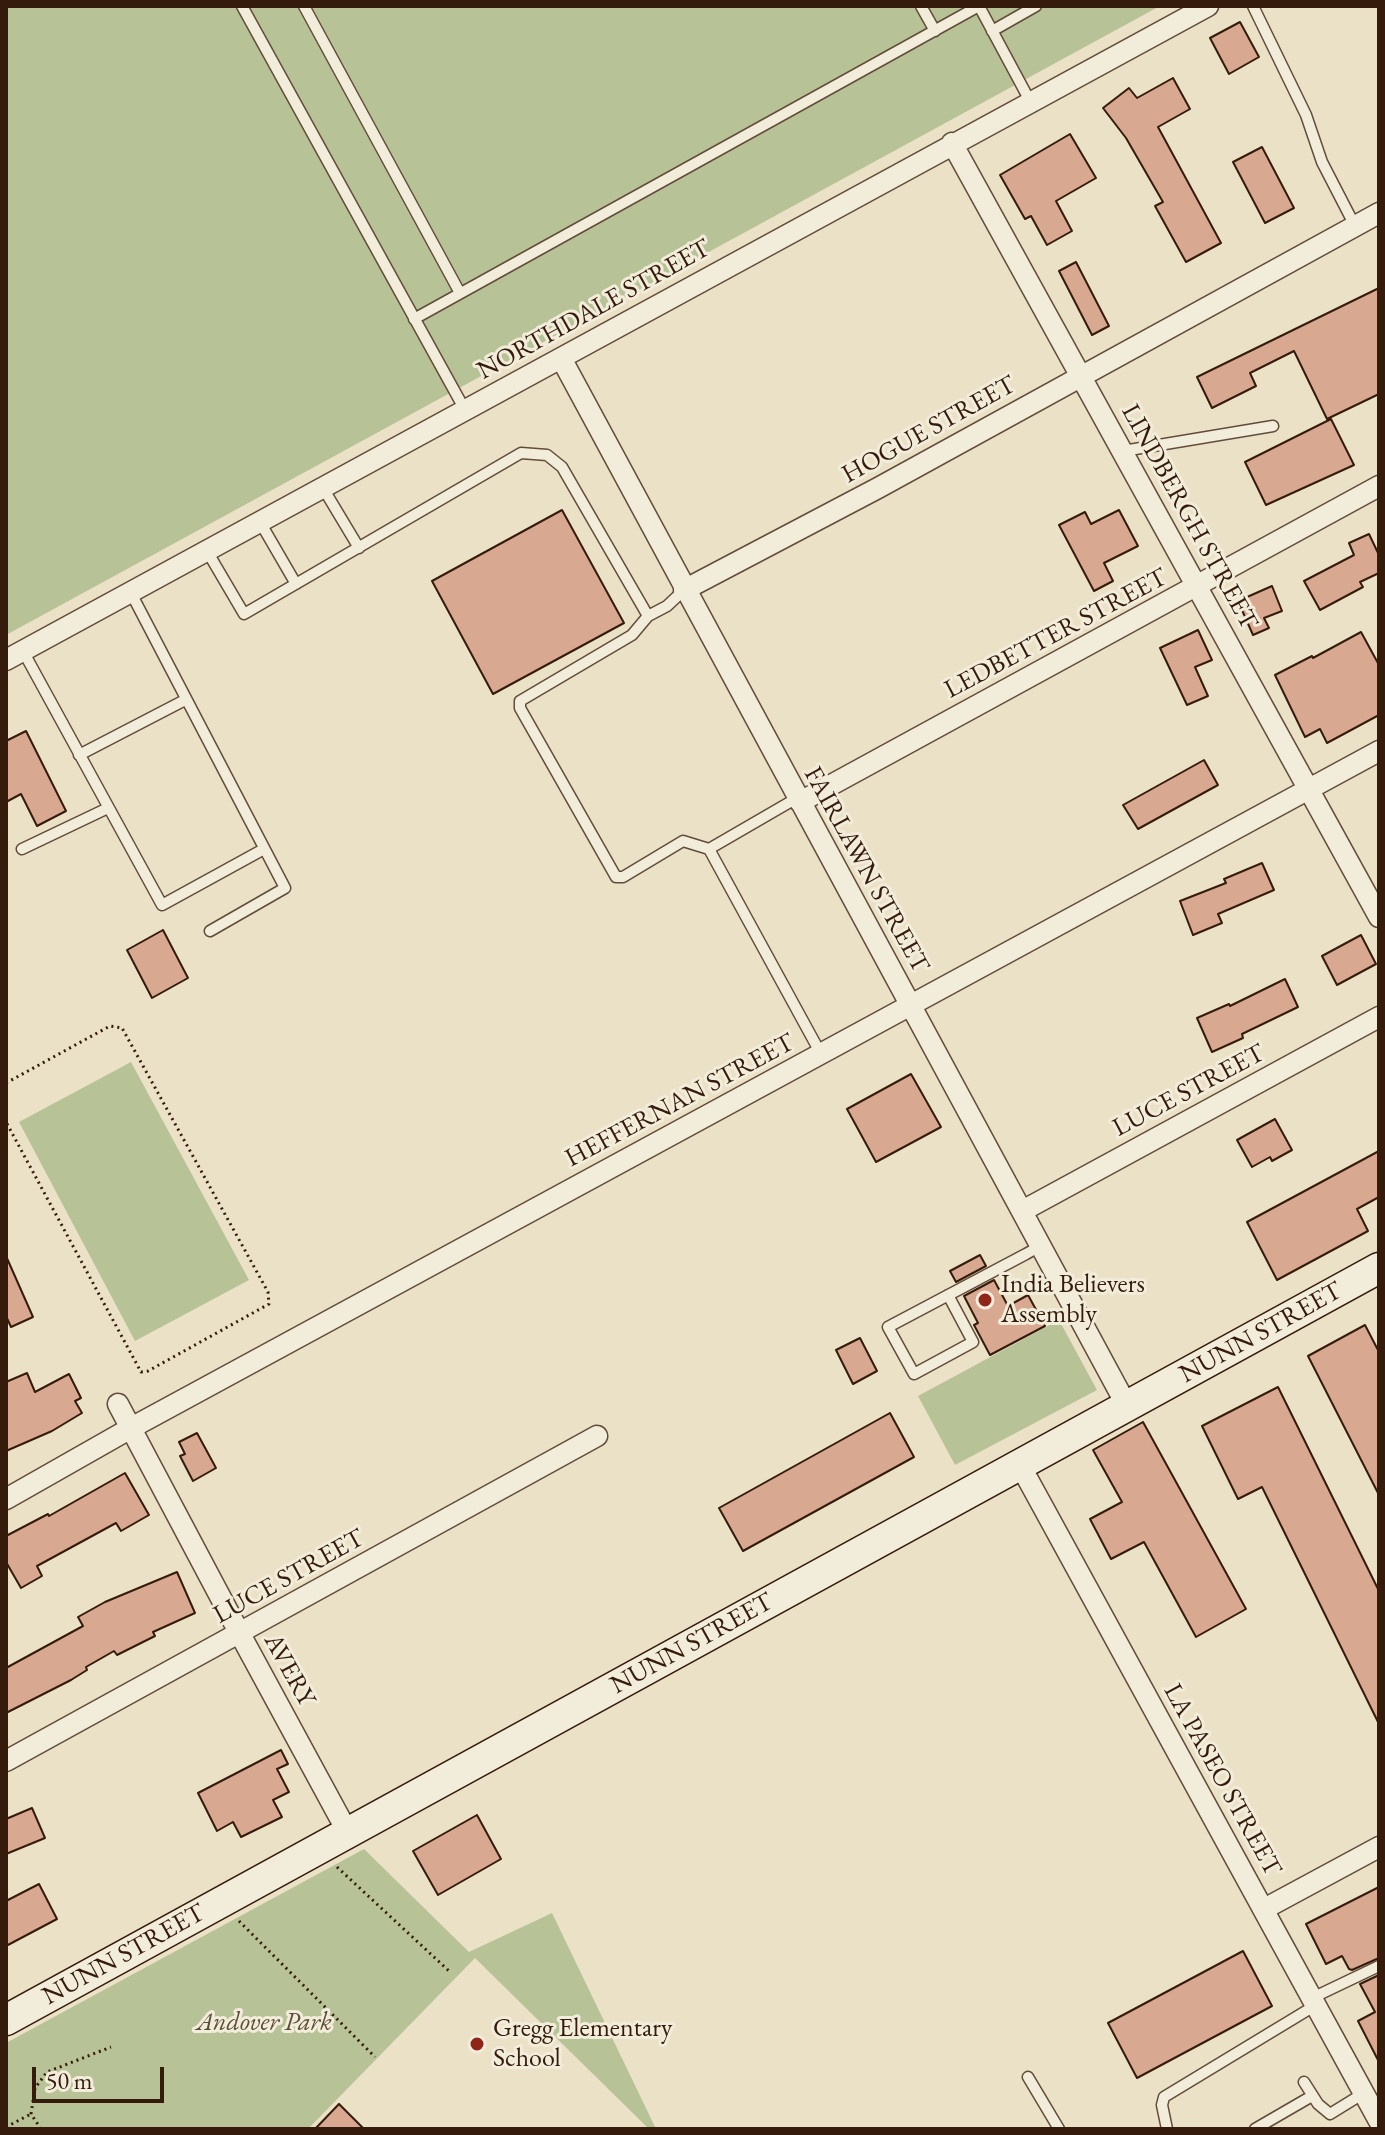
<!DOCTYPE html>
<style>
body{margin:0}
#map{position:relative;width:1385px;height:2135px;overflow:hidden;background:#ebe1c6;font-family:"EB Garamond",serif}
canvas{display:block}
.frame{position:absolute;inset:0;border:8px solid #351b0b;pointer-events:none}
.scale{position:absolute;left:32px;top:2067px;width:132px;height:36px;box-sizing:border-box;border:4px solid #351b0b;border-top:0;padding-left:10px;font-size:24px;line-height:28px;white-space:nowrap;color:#351b0b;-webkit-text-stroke:6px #f2ecda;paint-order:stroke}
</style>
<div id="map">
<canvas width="1385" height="2135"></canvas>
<div class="frame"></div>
<div class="scale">50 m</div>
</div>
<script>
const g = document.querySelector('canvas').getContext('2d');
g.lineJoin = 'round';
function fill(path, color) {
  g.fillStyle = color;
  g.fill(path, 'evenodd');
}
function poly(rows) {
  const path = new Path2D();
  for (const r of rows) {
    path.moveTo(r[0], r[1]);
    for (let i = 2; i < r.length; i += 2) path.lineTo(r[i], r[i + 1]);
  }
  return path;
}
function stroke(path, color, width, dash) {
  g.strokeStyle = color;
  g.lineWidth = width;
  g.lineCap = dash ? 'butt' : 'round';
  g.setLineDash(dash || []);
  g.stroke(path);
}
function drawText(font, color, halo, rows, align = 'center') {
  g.font = font + ' "EB Garamond",serif';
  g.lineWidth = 6;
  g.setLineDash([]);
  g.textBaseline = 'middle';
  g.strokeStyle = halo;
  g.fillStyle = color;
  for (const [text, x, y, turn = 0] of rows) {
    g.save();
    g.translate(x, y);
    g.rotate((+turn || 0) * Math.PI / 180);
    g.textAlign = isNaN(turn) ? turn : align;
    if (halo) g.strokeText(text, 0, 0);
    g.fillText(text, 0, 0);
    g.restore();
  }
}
fill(poly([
 [6,6,1160,6,6,635],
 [131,1062,249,1280,135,1341,19,1122],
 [1059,1320,1097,1390,955,1465,918,1396],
 [364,1849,469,1952,552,1913,656,2129,649,2129,475,1958,308,2129,6,2129,6,2043]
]), '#b7c396');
const building = poly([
 [1240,22,1259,57,1229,74,1210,38,1240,22],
 [1173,78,1190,109,1158,127,1221,243,1186,262,1155,206,1163,202,1126,138,1103,108,1129,88,1137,98,1173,78],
 [1070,134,1096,178,1056,201,1072,231,1047,245,1031,216,1025,219,1000,175,1070,134],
 [1262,147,1294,208,1265,223,1233,162,1262,147],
 [1076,262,1109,326,1092,335,1059,271,1076,262],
 [1379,288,1379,394,1327,419,1294,351,1250,373,1256,386,1212,408,1197,377,1379,288],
 [1331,419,1354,465,1266,505,1245,462,1331,419],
 [562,510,624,623,493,694,432,581,562,510],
 [1119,510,1138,546,1104,563,1113,581,1094,591,1059,525,1085,512,1091,524,1119,510],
 [1369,534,1379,555,1379,573,1360,582,1363,587,1320,610,1304,581,1354,555,1349,543,1369,534],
 [1272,586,1282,611,1264,618,1269,628,1253,635,1238,601,1272,586],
 [1198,630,1212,660,1195,667,1208,696,1187,705,1160,648,1198,630],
 [1361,632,1379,665,1379,715,1327,743,1320,729,1305,737,1275,675,1312,656,1313,658,1361,632],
 [26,731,66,811,37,826,21,794,6,802,6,741,26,731],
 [1204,760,1218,785,1138,829,1123,805,1204,760],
 [1262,863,1274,890,1218,914,1222,923,1193,935,1180,901,1226,883,1224,879,1262,863],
 [163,930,188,978,152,998,127,950,163,930],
 [1361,935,1376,964,1337,985,1322,956,1361,935],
 [1285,979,1298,1007,1242,1034,1243,1038,1212,1052,1197,1018,1229,1004,1230,1006,1285,979],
 [911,1074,941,1127,876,1162,847,1109,911,1074],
 [1275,1119,1292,1150,1272,1161,1270,1157,1252,1167,1237,1140,1275,1119],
 [1379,1151,1379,1197,1357,1209,1368,1231,1277,1280,1247,1222,1379,1151],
 [980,1255,986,1266,956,1282,950,1271,980,1255],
 [6,1256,33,1317,11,1327,6,1316,6,1256],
 [994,1280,1008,1306,1028,1295,1045,1326,990,1355,974,1325,978,1323,964,1296,994,1280],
 [1365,1325,1379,1352,1379,1495,1308,1356,1365,1325],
 [860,1338,877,1371,853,1384,836,1350,860,1338],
 [27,1373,35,1392,69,1374,81,1398,75,1401,82,1413,52,1431,6,1451,6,1382,27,1373],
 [1278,1387,1379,1591,1379,1724,1262,1487,1238,1499,1202,1426,1278,1387],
 [890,1413,914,1457,743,1551,719,1508,890,1413],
 [1143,1422,1246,1609,1196,1637,1144,1542,1111,1559,1090,1519,1122,1502,1093,1450,1143,1422],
 [197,1433,216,1468,193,1481,180,1456,185,1454,179,1442,197,1433],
 [125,1473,149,1515,121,1531,116,1523,37,1566,42,1576,21,1588,6,1562,6,1536,48,1514,49,1516,125,1473],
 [177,1572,195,1613,153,1632,155,1636,117,1655,114,1651,86,1667,87,1670,71,1680,6,1713,6,1668,83,1626,78,1617,105,1602,177,1572],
 [281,1750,288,1764,277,1769,289,1792,273,1800,282,1817,241,1837,233,1822,217,1831,198,1793,281,1750],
 [32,1808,45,1838,6,1854,6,1819,32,1808],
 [477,1815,501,1859,438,1895,413,1851,477,1815],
 [39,1884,57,1919,6,1946,6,1901,39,1884],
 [1379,1887,1379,1958,1352,1970,1349,1969,1342,1956,1326,1964,1306,1924,1379,1887],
 [1243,1951,1272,2006,1137,2078,1108,2023,1243,1951],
 [1379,1975,1379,2062,1358,2021,1375,2012,1360,1984,1379,1975],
 [339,2104,364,2129,315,2129,339,2104]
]);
fill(building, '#d8a890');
stroke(building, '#351b0b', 2);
const lane = poly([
 [242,6,465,410],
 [304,6,460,293],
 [921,6,935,31],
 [979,6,1030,101],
 [1253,6,1306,115,1322,162,1355,226],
 [992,31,1036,6],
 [414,319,979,6],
 [1123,451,1273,426],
 [323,488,359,548],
 [260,522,296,584],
 [207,551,244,614,521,453,547,455,562,467,648,616],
 [684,590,667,606,648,616,632,635,520,701,520,708,616,877,623,877,683,841,709,849,797,798],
 [131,593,285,888,210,931],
 [23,651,162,905,264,849],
 [79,755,185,700],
 [22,849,108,808],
 [709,849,821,1054],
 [948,1295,973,1342,914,1374,888,1327,1026,1254,1042,1245],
 [1312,1998,1379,1966],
 [1028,2077,1059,2129],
 [1304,2082,1318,2104,1330,2114,1364,2093],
 [1167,2129,1162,2105,1164,2097,1316,2005],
 [1255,2129,1312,2096]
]);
const street = poly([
 [952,143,1379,917],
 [561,358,1127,1406],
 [684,590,878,488,1379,213],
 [6,660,1208,6],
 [800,802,1379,486],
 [1024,1210,1379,1017],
 [118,1404,240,1634,348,1833],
 [1020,1465,1379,2121],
 [6,1499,131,1428,1379,751],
 [6,1761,597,1436],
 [1264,1909,1379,1847]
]);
const secondary = poly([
 [6,2020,1379,1268]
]);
stroke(lane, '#624c3a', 13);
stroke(street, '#624c3a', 23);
stroke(secondary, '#351b0b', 33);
stroke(poly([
 [6,1083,110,1026,122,1028,268,1292,269,1304,148,1371,141,1372,6,1122],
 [337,1867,449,1971],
 [239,1921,375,2057],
 [6,2127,31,2114],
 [41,2129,31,2114,35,2088,47,2072,111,2047]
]), '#351b0b', 3, [2, 4]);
stroke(lane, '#f2ecda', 10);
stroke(street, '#f2ecda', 20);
stroke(secondary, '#f2ecda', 30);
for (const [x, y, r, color] of [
 [985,1300,8,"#8f2418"],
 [477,2044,8,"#8f2418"]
]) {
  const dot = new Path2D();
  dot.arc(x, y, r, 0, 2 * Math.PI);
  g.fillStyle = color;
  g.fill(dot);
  stroke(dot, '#f2ecda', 3);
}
drawText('26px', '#351b0b', '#f2ecda', [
 ["NORTHDALE STREET",594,310,-29],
 ["HOGUE STREET",929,430,-29],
 ["LINDBERGH STREET",1189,517,61],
 ["LEDBETTER STREET",1056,634,-28],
 ["FAIRLAWN STREET",866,870,61],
 ["LUCE STREET",1189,1091,-28],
 ["HEFFERNAN STREET",680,1101,-28],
 ["NUNN STREET",1261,1333,-29],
 ["LUCE STREET",289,1577,-29],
 ["NUNN STREET",692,1644,-29],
 ["AVERY",289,1670,61],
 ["LA PASEO STREET",1222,1780,61],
 ["NUNN STREET",124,1955,-29]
]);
drawText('26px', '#351b0b', '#f2ecda', [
 ["India Believers",1001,1285],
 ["Assembly",1001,1315],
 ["Gregg Elementary",493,2029],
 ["School",493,2059]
], 'left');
drawText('italic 26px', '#5c4d35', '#f2ecda', [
 ["Andover Park",264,2023]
]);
</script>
